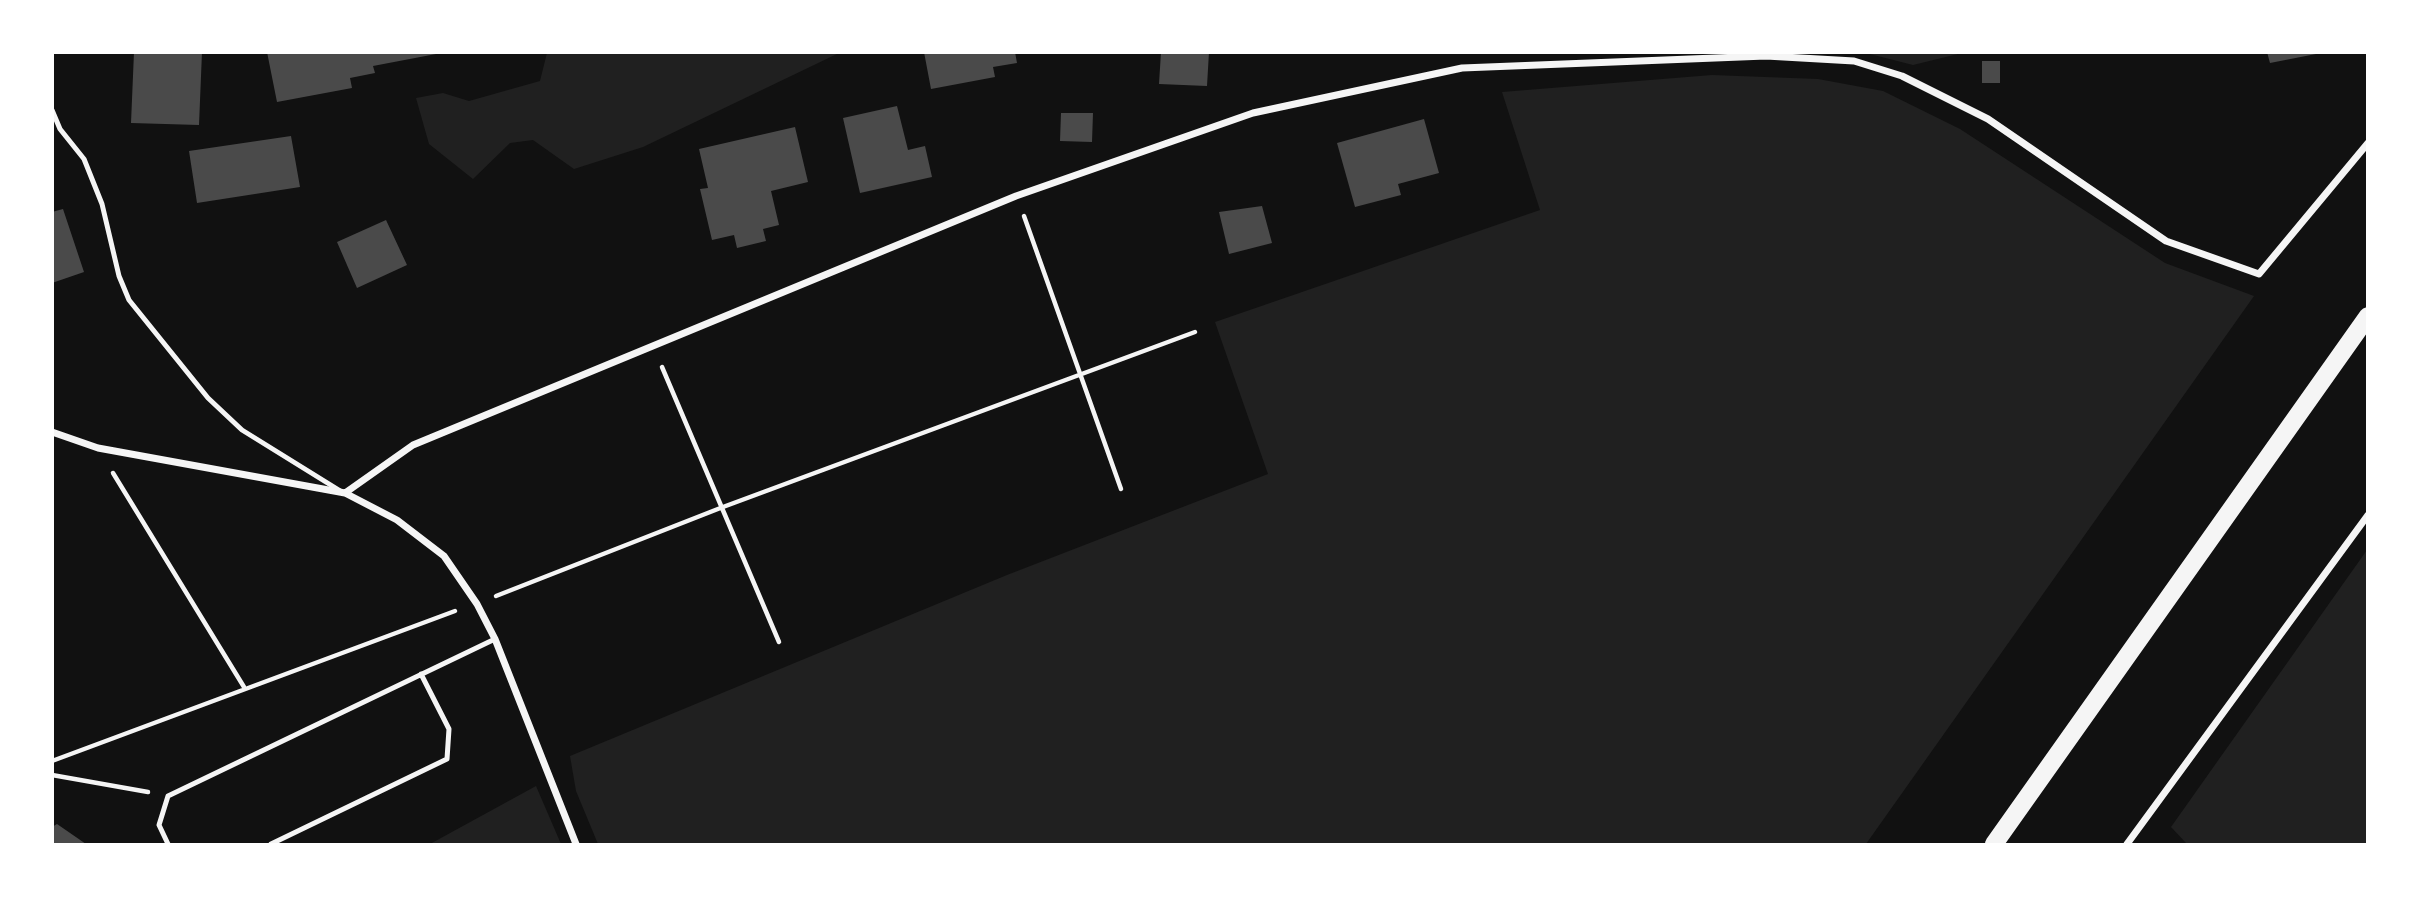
<!DOCTYPE html>
<style>
body{margin:0}
#map{position:relative;width:2420px;height:897px;overflow:hidden;background:#111;font-family:Spectral,serif}
canvas{display:block}
.frame{position:absolute;inset:0;border:54px solid #fff;pointer-events:none}
</style>
<div id="map">
<canvas width="2420" height="897"></canvas>
<div class="frame"></div>
</div>
<script>
const g = document.querySelector('canvas').getContext('2d');
g.lineJoin = 'round';
function fill(path, color) {
  g.fillStyle = color;
  g.fill(path, 'evenodd');
}
function poly(rows) {
  const path = new Path2D();
  for (const r of rows) {
    path.moveTo(r[0], r[1]);
    for (let i = 2; i < r.length; i += 2) path.lineTo(r[i], r[i + 1]);
  }
  return path;
}
function stroke(path, color, width, dash) {
  g.strokeStyle = color;
  g.lineWidth = width;
  g.lineCap = dash ? 'butt' : 'round';
  g.setLineDash(dash || []);
  g.stroke(path);
}
fill(poly([
 [547,53,547,52,839,53,643,147,574,169,533,140,510,143,473,179,429,144,416,98,443,93,469,101,540,81],
 [1866,53,1962,53,1913,65],
 [1712,75,1818,79,1883,91,1960,129,2165,263,2254,296,1866,844,598,844,576,791,570,756,1007,575,1268,474,1215,322,1540,210,1502,92],
 [2367,550,2367,844,2187,844,2171,827],
 [536,786,561,844,430,844]
]), '#202020');
fill(poly([
 [134,52,202,52,199,125,131,123],
 [267,52,436,52,436,54,373,66,375,73,350,78,352,88,277,102],
 [924,52,1015,52,1017,63,993,67,995,77,931,89],
 [1161,52,1209,52,1207,86,1159,84],
 [2267,52,2316,52,2316,54,2270,63],
 [1982,61,2000,61,2000,83,1982,83],
 [897,106,908,150,925,146,932,177,860,193,843,118],
 [1061,113,1093,113,1092,142,1060,141],
 [1424,119,1439,173,1398,184,1401,195,1355,207,1337,143],
 [795,127,808,182,771,191,779,225,763,229,766,241,737,248,734,235,712,240,700,189,708,188,699,149],
 [291,136,300,187,197,203,189,151],
 [1262,206,1272,243,1229,254,1219,212],
 [63,209,84,272,52,283,52,212],
 [386,220,407,265,357,288,337,242],
 [57,824,86,844,52,844,52,827]
]), '#4a4a4a');
stroke(poly([
 [1024,216,1121,489],
 [662,367,779,642],
 [113,473,244,687],
 [496,596,723,507,1195,332],
 [52,761,455,611],
 [52,775,148,792]
]), '#f5f5f5', 4.5);
stroke(poly([
 [52,110,60,129,84,159,102,204,119,276,129,300,208,398,242,430,342,492],
 [168,844,159,825,168,796,495,639],
 [271,844,447,759,449,729,421,674]
]), '#f5f5f5', 5);
stroke(poly([
 [52,432,98,448,345,493,397,520,444,556,477,604,495,639,576,844],
 [345,493,413,445,1016,196,1253,113,1462,68,1766,56,1854,61,1902,76,1988,119,2166,241,2259,274,2368,143],
 [2127,844,2368,515]
]), '#f5f5f5', 7);
stroke(poly([
 [1994,844,2368,316]
]), '#f5f5f5', 18);
</script>
